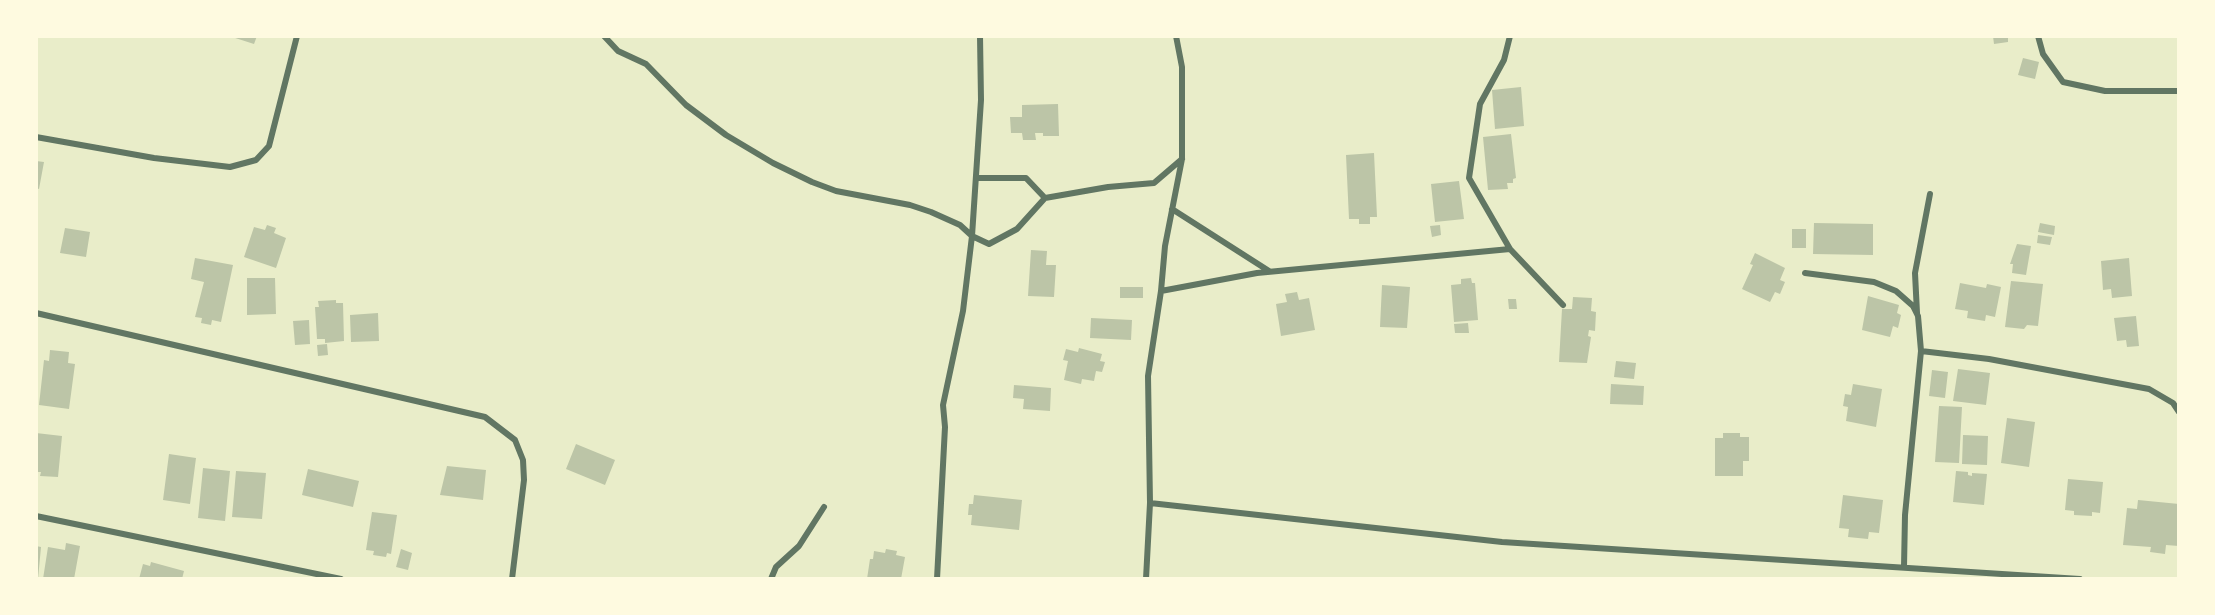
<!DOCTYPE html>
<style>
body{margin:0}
#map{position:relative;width:2215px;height:615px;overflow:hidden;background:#e9edc9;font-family:Literata,serif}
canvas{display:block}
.frame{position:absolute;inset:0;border:38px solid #fefae0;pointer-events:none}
</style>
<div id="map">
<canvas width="2215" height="615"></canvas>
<div class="frame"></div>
</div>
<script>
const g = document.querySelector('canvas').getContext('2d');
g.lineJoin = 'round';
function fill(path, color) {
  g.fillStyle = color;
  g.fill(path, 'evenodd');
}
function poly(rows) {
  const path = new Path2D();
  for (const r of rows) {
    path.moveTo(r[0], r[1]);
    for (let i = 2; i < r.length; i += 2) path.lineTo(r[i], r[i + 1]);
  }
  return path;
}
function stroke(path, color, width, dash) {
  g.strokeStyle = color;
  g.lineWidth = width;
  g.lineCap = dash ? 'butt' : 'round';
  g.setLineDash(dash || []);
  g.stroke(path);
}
fill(poly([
 [229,36,257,36,254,44],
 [1993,36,2008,36,2008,42,1994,44],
 [2023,58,2039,62,2035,79,2018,75],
 [1521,87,1524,126,1495,129,1492,90],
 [1058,104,1059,136,1043,136,1043,133,1035,133,1036,140,1023,140,1022,133,1011,133,1010,117,1022,117,1022,105],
 [1511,134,1516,178,1513,179,1513,183,1507,183,1508,189,1488,190,1483,137],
 [1374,153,1377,217,1370,217,1370,224,1359,224,1359,219,1349,219,1346,155],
 [36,161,44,162,39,189,36,188],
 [1459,181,1464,219,1435,222,1431,184],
 [1814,223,1873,224,1873,255,1813,254],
 [2040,223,2055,226,2054,235,2038,232],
 [267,225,276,228,274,233,286,238,276,268,244,257,254,227,265,230],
 [1440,225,1441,235,1432,237,1430,226],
 [65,228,90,232,86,257,60,253],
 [1792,229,1806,229,1806,248,1792,248],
 [2038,235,2052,237,2050,245,2037,243],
 [2017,244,2031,246,2026,275,2012,273,2013,264,2010,264],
 [1031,250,1047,251,1046,265,1056,265,1054,297,1028,296],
 [1755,253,1785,268,1780,280,1785,282,1780,294,1775,292,1770,302,1742,289,1753,265,1750,264],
 [195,258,233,265,221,322,212,320,211,325,201,323,202,318,195,317,204,282,191,279],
 [2129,258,2132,296,2112,298,2111,289,2103,290,2101,261],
 [247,278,275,278,276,314,247,315],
 [1471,278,1472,283,1475,283,1478,320,1454,322,1451,285,1461,284,1461,279],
 [2011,281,2043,284,2038,326,2027,325,2024,329,2005,327],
 [1960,283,1986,288,1987,284,2001,287,1995,317,1986,315,1985,321,1967,318,1968,311,1955,309],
 [1382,285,1410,287,1407,328,1380,327],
 [1120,287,1143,287,1143,298,1120,298],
 [1297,292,1299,300,1309,298,1315,330,1281,336,1276,304,1287,302,1285,294],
 [1868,296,1899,305,1897,313,1901,315,1898,328,1893,326,1890,337,1862,330],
 [1573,297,1592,298,1591,311,1596,312,1595,331,1589,330,1588,336,1591,337,1587,363,1559,362,1562,309,1572,309],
 [1508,299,1516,299,1517,309,1509,309],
 [336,300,336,303,343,303,344,341,325,343,325,339,317,339,315,307,319,307,318,301],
 [378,313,379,341,351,342,350,315],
 [2136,316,2139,346,2127,347,2126,340,2117,341,2114,318],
 [1091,318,1132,320,1131,340,1090,338],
 [309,320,310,344,295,345,293,321],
 [1468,323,1469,333,1455,333,1454,324],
 [327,344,328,355,318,356,317,345],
 [1079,348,1102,354,1100,361,1105,362,1102,372,1096,371,1094,381,1082,379,1081,384,1064,380,1068,361,1063,360,1066,349,1078,352],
 [50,350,69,352,68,363,75,364,69,409,39,405,44,360,49,361],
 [1616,361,1636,363,1634,379,1614,377],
 [1958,369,1990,373,1986,405,1953,401],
 [1932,370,1948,372,1945,398,1929,396],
 [1611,384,1644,386,1643,405,1610,404],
 [1853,384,1882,389,1876,427,1846,421,1848,407,1843,406,1845,394,1851,395],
 [1014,385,1051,388,1050,411,1023,409,1024,399,1013,398],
 [1939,406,1962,407,1959,463,1935,462],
 [2007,418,2035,422,2029,467,2001,463],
 [36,433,62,436,58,477,40,476,41,472,36,472],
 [1723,433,1740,433,1740,437,1749,437,1749,461,1743,461,1743,476,1715,476,1715,438,1723,438],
 [1963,435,1988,436,1987,465,1962,464],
 [576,444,615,460,605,485,566,469],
 [169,454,196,458,190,504,163,500],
 [447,466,486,470,483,500,440,495],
 [203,468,230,471,225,521,198,518],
 [308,469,359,481,353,507,302,495],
 [236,471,266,473,262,519,232,517],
 [1956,471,1968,472,1968,475,1972,476,1972,473,1987,474,1984,505,1953,502],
 [2068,479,2103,482,2100,513,2092,512,2092,516,2074,515,2074,511,2065,510],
 [974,495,1022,500,1019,530,971,525,972,515,968,515,969,504,973,504],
 [1843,495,1883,500,1879,533,1869,532,1868,539,1848,537,1849,529,1839,528],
 [2138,500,2179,504,2179,546,2166,545,2165,554,2150,552,2151,547,2123,545,2127,508,2137,509],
 [372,512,397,515,391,554,387,553,386,557,373,555,374,551,366,550],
 [66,543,80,546,74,579,43,579,48,547,65,550],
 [36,546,41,547,38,579,36,579],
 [401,549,412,553,408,570,396,567],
 [886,549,897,551,896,555,905,557,901,579,867,579,870,559,873,559,874,551,885,553],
 [151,562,184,571,182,579,139,579,143,564,150,566]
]), '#bcc5a7');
stroke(poly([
 [604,36,618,51,646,64,686,105,726,135,773,163,812,182,836,191,910,205,931,212,960,225,972,236,989,244,1017,229,1045,198,1108,187,1154,183,1182,159],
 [2038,36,2043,54,2063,82,2105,91,2179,91],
 [36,137,154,158,230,167,256,160,269,146,297,36],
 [976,178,1026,178,1045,198],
 [1172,209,1269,271],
 [1510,249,1469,178,1480,104,1504,60,1510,36],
 [1805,273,1874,282,1896,291,1913,306,1918,316,1921,351,1905,515,1904,567],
 [1161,291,1257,273,1510,249,1563,305],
 [36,313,485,417,515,440,523,460,524,480,512,579],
 [1917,313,1915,273,1930,194],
 [1921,351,1989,359,2149,389,2173,403,2179,412],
 [1150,503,1502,542,2080,579],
 [36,516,341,579],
 [771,579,776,567,799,546,824,507],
 [937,579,945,427,943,405,963,311,972,236,981,100,980,36],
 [1146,579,1150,503,1148,376,1161,291,1165,246,1182,159,1182,67,1176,36]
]), '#617663', 6);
</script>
